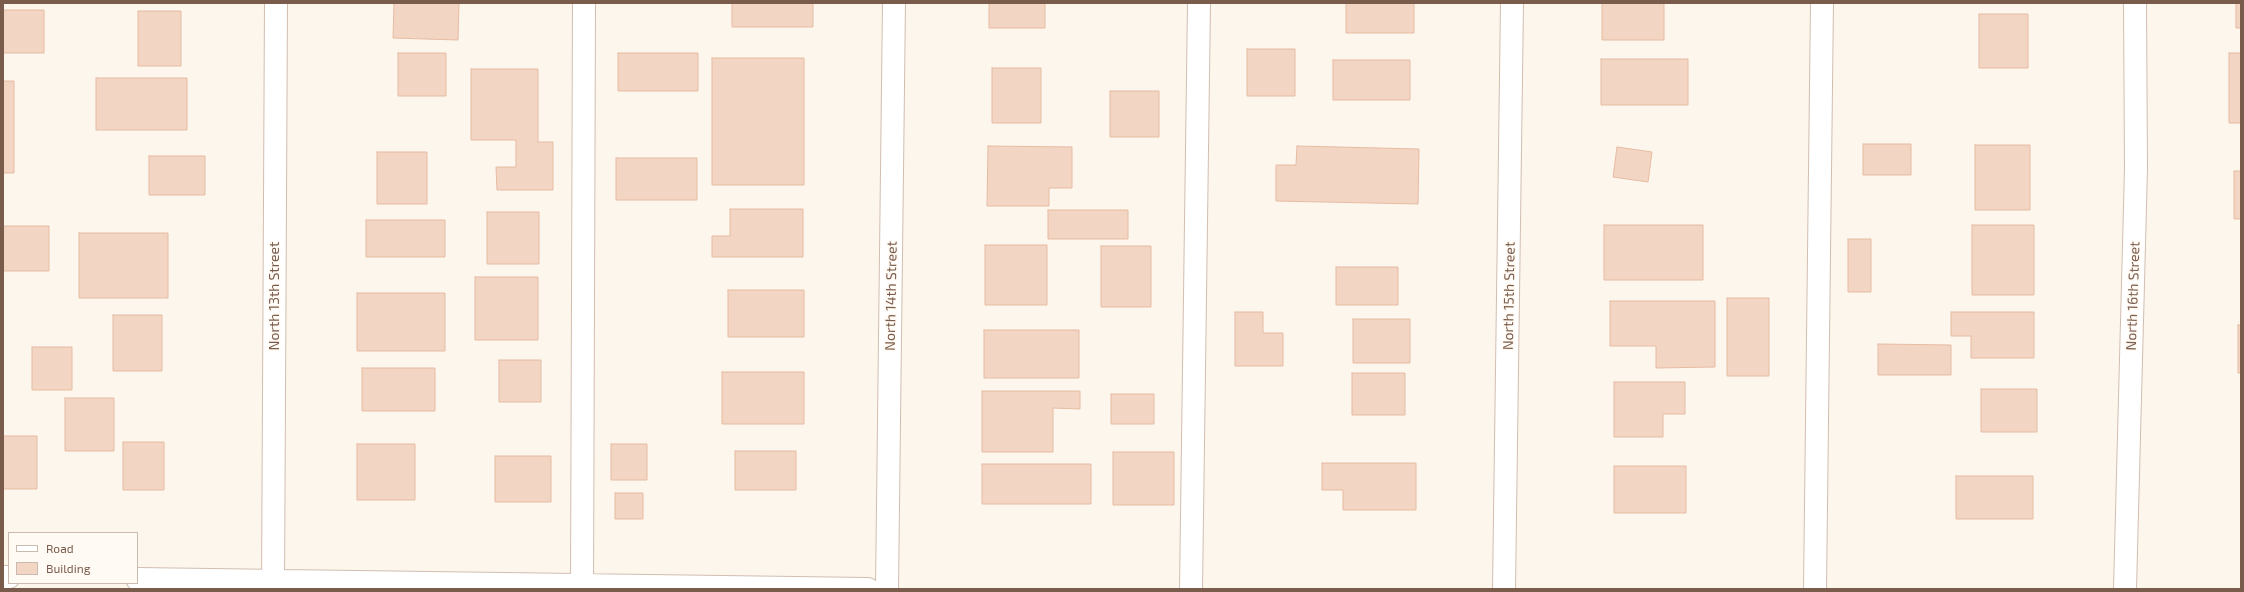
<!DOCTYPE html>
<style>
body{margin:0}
#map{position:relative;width:2244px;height:592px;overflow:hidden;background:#fdf6ec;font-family:"Exo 2",sans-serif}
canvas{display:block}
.frame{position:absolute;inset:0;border:4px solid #7a5c4d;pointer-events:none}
.legend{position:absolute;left:8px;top:532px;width:130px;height:52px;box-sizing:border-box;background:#fffaf3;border:1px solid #cabbb1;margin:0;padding:5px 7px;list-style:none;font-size:12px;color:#7a5c4d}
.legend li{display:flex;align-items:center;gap:8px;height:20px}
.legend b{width:20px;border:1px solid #cabbb1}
</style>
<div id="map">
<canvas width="2244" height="592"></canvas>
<div class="frame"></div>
<ul class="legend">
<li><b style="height:5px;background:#fff"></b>Road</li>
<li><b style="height:11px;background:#f3d5c3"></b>Building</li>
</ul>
</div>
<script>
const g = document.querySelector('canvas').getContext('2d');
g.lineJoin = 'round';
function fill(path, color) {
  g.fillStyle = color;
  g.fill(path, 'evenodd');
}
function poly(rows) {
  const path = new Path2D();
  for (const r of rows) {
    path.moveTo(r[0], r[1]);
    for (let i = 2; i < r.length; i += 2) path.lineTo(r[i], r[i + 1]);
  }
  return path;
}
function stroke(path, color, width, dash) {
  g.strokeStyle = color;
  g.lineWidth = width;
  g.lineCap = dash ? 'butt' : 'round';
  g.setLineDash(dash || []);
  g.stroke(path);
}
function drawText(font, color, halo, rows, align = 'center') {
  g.font = font + ' "Exo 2",sans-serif';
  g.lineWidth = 3;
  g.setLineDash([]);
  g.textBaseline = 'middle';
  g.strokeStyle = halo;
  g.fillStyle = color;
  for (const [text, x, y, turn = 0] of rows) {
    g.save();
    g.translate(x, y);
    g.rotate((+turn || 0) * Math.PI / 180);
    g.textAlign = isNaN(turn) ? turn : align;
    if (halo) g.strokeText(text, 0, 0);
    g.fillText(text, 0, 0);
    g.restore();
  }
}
const building = poly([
 [388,3,459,3,458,40,393,38,394,4,388,3],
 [732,3,813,3,813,27,732,27,732,3],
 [989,3,1045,3,1045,28,989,28,989,3],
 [1346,3,1414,3,1414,33,1346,33,1346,3],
 [1602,3,1664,3,1664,40,1602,40,1602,3],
 [2236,3,2241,3,2241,28,2236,28,2236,3],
 [3,10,44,10,44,53,3,53,3,10],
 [138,11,181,11,181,66,138,66,138,11],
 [1979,14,2028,14,2028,68,1979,68,1979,14],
 [1247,49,1295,49,1295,96,1247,96,1247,49],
 [398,53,446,53,446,96,398,96,398,53],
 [618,53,698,53,698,91,618,91,618,53],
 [2229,53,2241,53,2241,123,2229,123,2229,53],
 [712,58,804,58,804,185,712,185,712,58],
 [1601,59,1688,59,1688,105,1601,105,1601,59],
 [1333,60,1410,60,1410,100,1333,100,1333,60],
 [992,68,1041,68,1041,123,992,123,992,68],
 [471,69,538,69,538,142,553,142,553,190,497,190,496,167,516,167,516,140,471,140,471,69],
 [96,78,187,78,187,130,96,130,96,78],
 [3,81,14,81,14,173,3,173,3,81],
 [1110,91,1159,91,1159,137,1110,137,1110,91],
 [1863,144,1911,144,1911,175,1863,175,1863,144],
 [1975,145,2030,145,2030,210,1975,210,1975,145],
 [988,146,1072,147,1072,188,1049,188,1049,206,987,206,988,146],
 [1297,146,1419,149,1418,204,1276,201,1276,165,1296,165,1297,146],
 [1617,147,1652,152,1648,182,1613,177,1617,147],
 [377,152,427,152,427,204,377,204,377,152],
 [149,156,205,156,205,195,149,195,149,156],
 [616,158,697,158,697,200,616,200,616,158],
 [2234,171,2241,171,2241,219,2234,219,2234,171],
 [730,209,803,209,803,257,712,257,712,236,730,236,730,209],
 [1048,210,1128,210,1128,239,1048,239,1048,210],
 [487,212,539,212,539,264,487,264,487,212],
 [366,220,445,220,445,257,366,257,366,220],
 [1604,225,1703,225,1703,280,1604,280,1604,225],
 [1972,225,2034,225,2034,295,1972,295,1972,225],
 [3,226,49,226,49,271,3,271,3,226],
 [79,233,168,233,168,298,79,298,79,233],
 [1848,239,1871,239,1871,292,1848,292,1848,239],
 [985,245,1047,245,1047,305,985,305,985,245],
 [1101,246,1151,246,1151,307,1101,307,1101,246],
 [1336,267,1398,267,1398,305,1336,305,1336,267],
 [475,277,538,277,538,340,475,340,475,277],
 [728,290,804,290,804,337,728,337,728,290],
 [357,293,445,293,445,351,357,351,357,293],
 [1727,298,1769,298,1769,376,1727,376,1727,298],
 [1610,301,1715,301,1715,367,1656,368,1656,346,1610,346,1610,301],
 [1235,312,1263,312,1263,333,1283,333,1283,366,1235,366,1235,312],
 [1951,312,2034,312,2034,358,1971,358,1971,336,1951,336,1951,312],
 [113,315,162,315,162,371,113,371,113,315],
 [1353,319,1410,319,1410,363,1353,363,1353,319],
 [2238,325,2241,325,2241,373,2238,373,2238,325],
 [984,330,1079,330,1079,378,984,378,984,330],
 [1878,344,1951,345,1951,375,1878,375,1878,344],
 [32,347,72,347,72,390,32,390,32,347],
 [499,360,541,360,541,402,499,402,499,360],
 [362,368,435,368,435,411,362,411,362,368],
 [722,372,804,372,804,424,722,424,722,372],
 [1352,373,1405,373,1405,415,1352,415,1352,373],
 [1614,382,1685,382,1685,414,1663,414,1663,437,1614,437,1614,382],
 [1981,389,2037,389,2037,432,1981,432,1981,389],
 [982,391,1080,391,1080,409,1053,408,1053,452,982,452,982,391],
 [1111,394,1154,394,1154,424,1111,424,1111,394],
 [65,398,114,398,114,451,65,451,65,398],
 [3,436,37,436,37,489,3,489,3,436],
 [123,442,164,442,164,490,123,490,123,442],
 [357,444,415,444,415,500,357,500,357,444],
 [611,444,647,444,647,480,611,480,611,444],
 [735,451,796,451,796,490,735,490,735,451],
 [1113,452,1174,452,1174,505,1113,505,1113,452],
 [495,456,551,456,551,502,495,502,495,456],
 [1322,463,1416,463,1416,510,1343,510,1343,490,1322,490,1322,463],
 [982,464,1091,464,1091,504,982,504,982,464],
 [1614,466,1686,466,1686,513,1614,513,1614,466],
 [1956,476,2033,476,2033,519,1956,519,1956,476],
 [615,493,643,493,643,519,615,519,615,493]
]);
fill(building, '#f3d5c3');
stroke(building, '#e6bba3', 1);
const minor = poly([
 [3,577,9,577],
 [137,579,868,589],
 [273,589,276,3],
 [582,589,584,3],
 [887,589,894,3],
 [1191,589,1199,3],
 [1504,589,1512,3],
 [1815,589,1822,3],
 [2125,589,2136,168,2135,3]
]);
stroke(minor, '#d1beb0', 24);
stroke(minor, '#fff', 22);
drawText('14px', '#7a5c4d', '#fffaf3', [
 ["North 13th Street",274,296,-90],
 ["North 14th Street",891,296,-89],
 ["North 15th Street",1509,296,-89],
 ["North 16th Street",2133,296,-88]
]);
</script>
